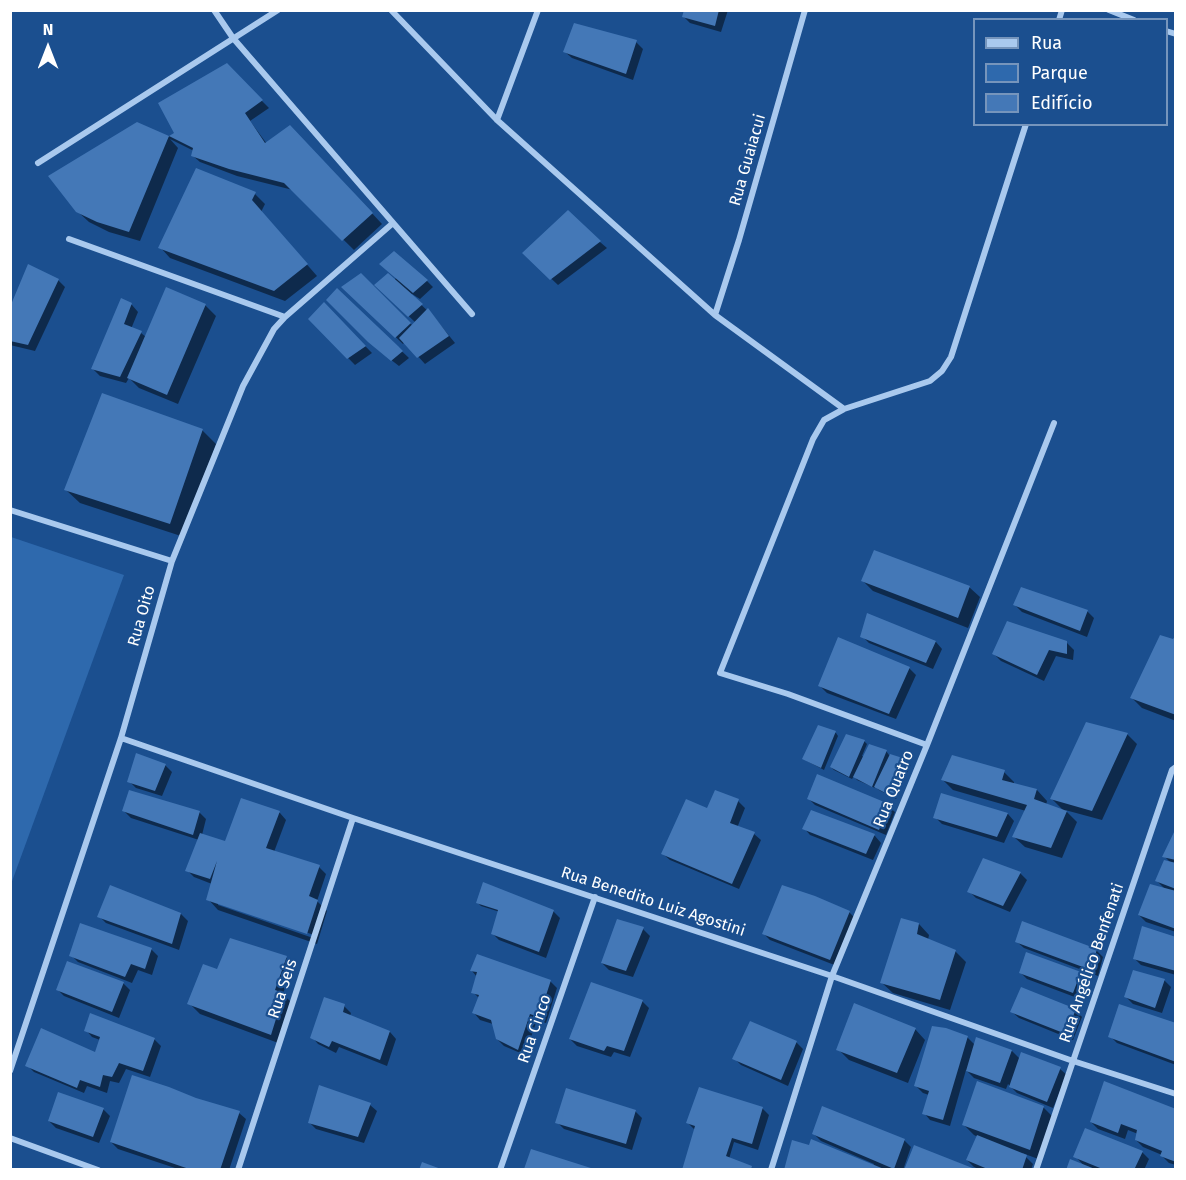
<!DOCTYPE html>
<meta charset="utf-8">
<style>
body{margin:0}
#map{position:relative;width:1186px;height:1180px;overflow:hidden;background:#1b4f8f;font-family:"Fira Sans",sans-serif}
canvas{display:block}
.frame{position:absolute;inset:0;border:12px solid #fff;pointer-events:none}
.legend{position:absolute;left:973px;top:18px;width:195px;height:108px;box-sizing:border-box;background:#1b4f8f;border:2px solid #7695bc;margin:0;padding:8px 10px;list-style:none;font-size:18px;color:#fff}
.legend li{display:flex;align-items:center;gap:12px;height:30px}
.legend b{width:30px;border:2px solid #7695bc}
.north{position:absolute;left:18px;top:18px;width:60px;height:60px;-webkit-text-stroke:4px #1b4f8f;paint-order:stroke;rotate:0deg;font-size:16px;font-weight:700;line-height:24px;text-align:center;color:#fff}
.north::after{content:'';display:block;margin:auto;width:21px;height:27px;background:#fff;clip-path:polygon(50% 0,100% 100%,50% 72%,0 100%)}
</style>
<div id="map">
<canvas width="1186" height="1180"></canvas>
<div class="frame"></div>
<ul class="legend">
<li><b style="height:8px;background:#a9c9ee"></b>Rua</li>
<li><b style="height:16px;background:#2e69ad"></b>Parque</li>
<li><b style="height:16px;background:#4478b7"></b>Edifício</li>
</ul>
<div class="north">N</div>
</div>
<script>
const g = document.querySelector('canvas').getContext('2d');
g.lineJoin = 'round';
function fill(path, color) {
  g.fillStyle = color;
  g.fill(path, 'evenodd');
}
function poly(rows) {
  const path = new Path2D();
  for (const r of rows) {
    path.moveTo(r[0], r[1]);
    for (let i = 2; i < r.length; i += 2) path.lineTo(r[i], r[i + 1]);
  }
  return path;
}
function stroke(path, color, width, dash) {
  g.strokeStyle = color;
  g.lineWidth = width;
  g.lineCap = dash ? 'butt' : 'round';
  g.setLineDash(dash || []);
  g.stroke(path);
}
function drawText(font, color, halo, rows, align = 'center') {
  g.font = font + ' "Fira Sans",sans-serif';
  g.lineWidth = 4.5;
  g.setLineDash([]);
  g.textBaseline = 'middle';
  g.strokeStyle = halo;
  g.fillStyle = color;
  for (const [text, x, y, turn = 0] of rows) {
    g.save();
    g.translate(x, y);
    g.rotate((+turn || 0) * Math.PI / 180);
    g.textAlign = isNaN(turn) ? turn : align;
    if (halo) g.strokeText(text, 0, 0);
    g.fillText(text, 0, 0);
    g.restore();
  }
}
fill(poly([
 [11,537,124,575,11,884,10,537]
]), '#2e69ad');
fill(poly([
 [686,10,728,10,721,32,690,23,683,16],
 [636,42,643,49,633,80,572,58,565,52],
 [226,65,269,108,250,121,267,144,329,167,382,224,354,250,293,190,237,176,200,162,193,156,194,151,170,139,178,148,140,241,109,232,89,222,77,211,168,137,176,133],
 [255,194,265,204,261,212,317,276,285,301,170,258,160,247],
 [600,242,607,248,558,285,524,253],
 [360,275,413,326,416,323,376,285,394,280,396,278,427,281,433,287,420,299,412,294,411,295,434,317,455,343,425,364,405,342,403,344,343,287],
 [58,280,65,287,35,351,10,345,10,311],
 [337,290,409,358,399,366,377,349],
 [122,300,132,305,138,312,131,329,141,333,146,337,205,305,216,316,178,404,139,388,129,378,126,383,100,376,93,369],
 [324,304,372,353,355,365,310,319],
 [202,430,216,444,184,537,80,503,66,490],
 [863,581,969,587,980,597,968,628,873,591],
 [1015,605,1087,611,1094,618,1087,637,1022,612],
 [868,615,936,642,942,649,933,669,869,643,862,636],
 [839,639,909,668,916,675,896,719,827,693,820,686],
 [1176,642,1176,721,1142,708,1132,698],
 [1067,643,1074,650,1073,660,1056,656,1044,681,1001,661,994,654],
 [819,727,836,733,838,736,824,770,807,761,804,758],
 [1127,734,1137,744,1102,820,1065,810,1077,822,1062,858,1025,847,1014,837,1026,811,953,790,943,780,1004,772,1014,782,1014,785,1037,790,1047,801,1046,805,1064,811,1052,799],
 [864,741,867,744,862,756,864,757,886,751,889,755,908,761,911,764,896,799,879,790,875,787,875,788,857,780,854,776,852,779,834,770,831,767],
 [165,765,172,772,162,796,136,788,129,781],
 [942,795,1008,814,1014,821,1004,843,942,824,935,817],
 [809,799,888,806,895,812,886,835,815,805],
 [242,800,280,813,286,820,274,852,319,867,326,874,317,901,327,911,317,944,218,910,208,899,212,884,194,877,187,870,199,840,131,818,124,811,199,812,206,819,202,835,226,842],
 [218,902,314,935,313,938,218,905],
 [738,801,745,808,737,828,754,834,761,840,739,889,670,860,663,854,708,810],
 [811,812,875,836,881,843,873,860,810,835,804,828],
 [1176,831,1176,932,1146,922,1139,915,1166,890,1157,881,1172,864,1164,856],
 [1020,873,1027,880,1010,912,976,898,969,891],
 [478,903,553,911,560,918,546,958,499,940,492,933,500,912,481,906],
 [849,912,856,919,837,966,770,940,763,933],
 [181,914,188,921,179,950,106,923,99,916],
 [919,924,929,935,928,940,955,951,966,962,950,1010,893,993,882,983],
 [643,929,650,936,633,977,609,970,602,963],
 [1176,939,1176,975,1141,965,1134,958],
 [1017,942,1096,950,1103,957,1098,976,1024,948],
 [151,949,158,956,152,975,138,970,132,983,78,962,71,955],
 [1027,954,1081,973,1087,980,1080,999,1027,979,1020,972],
 [286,958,293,964,283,994,294,1005,281,1044,200,1014,189,1003,218,971],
 [472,971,550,981,557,988,546,1023,537,1020,525,1055,504,1046,497,1039,493,1024,480,1020,474,1013,479,998,473,992,477,977],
 [1164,980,1171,987,1162,1013,1133,1004,1126,997],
 [123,983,130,990,119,1018,64,996,57,989],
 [1022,989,1076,1010,1082,1017,1073,1040,1019,1018,1012,1012],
 [642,1001,649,1008,630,1057,614,1052,611,1057,577,1046,570,1039],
 [344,1006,351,1013,350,1016,390,1032,396,1039,387,1066,339,1047,336,1053,318,1044,312,1037],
 [1176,1025,1176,1065,1117,1043,1110,1036],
 [915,1029,925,1040,908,1083,849,1060,838,1049],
 [86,1030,154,1039,161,1046,150,1077,126,1069,119,1083,110,1081,107,1093,87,1086,84,1093,34,1072,27,1065,95,1054,100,1040,92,1037],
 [967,1037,975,1045,977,1039,1012,1051,1020,1059,1060,1069,1067,1075,1053,1108,1017,1093,1008,1084,1006,1089,974,1078,966,1070,950,1126,930,1120,924,1113,929,1095,923,1093,916,1086],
 [796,1042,803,1049,788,1086,741,1065,734,1058],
 [978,1083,1044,1108,1054,1118,1041,1160,1022,1153,1033,1164,1031,1170,981,1170,974,1167,967,1160,978,1137,974,1135,964,1125],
 [195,1100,239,1113,246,1119,229,1170,181,1170,118,1149,111,1142],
 [370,1105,377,1111,364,1143,316,1129,309,1122],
 [762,1108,769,1115,758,1150,734,1142,729,1159,751,1167,753,1170,683,1170,695,1130,688,1123],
 [103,1109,110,1116,99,1143,56,1128,49,1121],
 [635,1111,642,1118,632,1150,564,1129,557,1122],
 [1176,1111,1176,1165,1169,1163,1162,1156,1162,1155,1143,1147,1136,1140,1138,1134,1128,1130,1125,1139,1098,1129,1091,1122],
 [814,1134,904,1140,911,1147,903,1170,786,1170,873,1166,874,1164,821,1141],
 [1142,1152,1149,1159,1144,1170,1067,1170,1086,1168,1075,1156]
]), '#0007');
fill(poly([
 [684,10,719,10,715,26,682,17],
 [574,23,637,40,626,74,563,52],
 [227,63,263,100,245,113,265,143,290,125,373,213,342,241,284,183,229,169,191,156,193,148,169,136,174,133,158,103],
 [137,122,169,136,129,232,97,222,76,212,48,176],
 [196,168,256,192,252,200,308,264,274,291,158,248],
 [568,210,601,241,550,280,522,253],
 [394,251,428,280,413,293,379,264],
 [28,264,59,279,28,345,10,341,10,307],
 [361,273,411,323,395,338,341,287],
 [388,273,423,304,408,317,374,285],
 [166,287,206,304,167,395,127,378],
 [337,288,398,346,403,351,391,361,368,342,326,300],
 [121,298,132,303,124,324,142,331,120,377,91,369],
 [324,302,366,346,347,359,308,319],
 [428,308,449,336,417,358,399,338],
 [102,393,203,429,170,524,64,490],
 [874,550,970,586,958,618,861,581],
 [1021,587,1088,610,1080,631,1013,605],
 [867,613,936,641,926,663,860,637],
 [1007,621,1067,641,1067,654,1049,650,1037,675,992,654],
 [1160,635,1173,639,1176,635,1176,715,1130,698],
 [838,637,910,667,889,714,818,686],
 [1086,722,1128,733,1092,811,1050,799],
 [818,725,836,731,821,768,802,759],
 [846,734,865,740,849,777,830,767],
 [869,744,887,750,872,787,853,777],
 [136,753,166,764,155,791,127,782],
 [890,754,909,760,893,797,874,787],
 [952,755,1005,770,1002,780,1037,789,1034,799,1067,811,1051,848,1012,837,1027,805,941,780],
 [817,774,889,804,879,830,807,799],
 [129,790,200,811,193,835,122,811],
 [715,790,739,799,730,823,755,832,732,884,661,854,686,799,707,808],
 [941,793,1008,813,997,837,933,818],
 [241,798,280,811,266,848,320,865,309,896,318,900,307,934,206,900,217,861,210,879,185,871,200,833,225,841],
 [811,810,875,834,866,854,802,829],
 [1176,828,1176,860,1162,857],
 [983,858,1021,872,1003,906,967,892],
 [1164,860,1176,863,1176,889,1155,881],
 [483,882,554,910,539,952,491,934,498,910,476,903],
 [1150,884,1176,891,1176,929,1138,915],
 [110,885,181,913,172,944,97,917],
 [782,885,815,896,850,911,830,960,762,934],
 [901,918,919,923,917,934,956,950,940,1000,880,983],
 [617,919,644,927,626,971,601,963],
 [1022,921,1097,949,1091,970,1015,942],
 [80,923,152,948,145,969,131,964,125,977,69,956],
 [1142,926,1176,937,1176,971,1133,959],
 [230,938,287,956,275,990,284,993,271,1035,187,1004,203,964,217,969],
 [1026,952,1081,972,1073,993,1019,973],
 [477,954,551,980,539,1017,530,1014,518,1050,496,1039,491,1020,472,1013,479,995,471,993,477,972,470,971],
 [67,961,124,982,112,1012,56,990],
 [1133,970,1165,979,1155,1008,1124,997],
 [591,982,643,1000,624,1051,607,1046,604,1051,569,1039],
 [1021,987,1076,1009,1066,1034,1010,1012],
 [324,997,345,1004,343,1012,390,1031,380,1060,332,1041,329,1047,310,1038],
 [854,1003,916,1028,897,1073,836,1050],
 [1119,1004,1176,1023,1176,1062,1108,1037],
 [90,1013,155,1038,143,1071,119,1063,112,1077,103,1075,100,1087,80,1080,77,1088,25,1066,41,1028,95,1052,100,1037,84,1031],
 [750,1021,797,1041,781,1080,732,1059],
 [932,1026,946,1028,968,1036,943,1120,922,1114,929,1091,914,1086],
 [976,1037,1012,1050,1000,1083,966,1071],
 [1021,1052,1061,1067,1047,1102,1009,1087],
 [132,1075,169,1087,196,1098,240,1111,220,1170,192,1170,110,1142],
 [977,1081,1044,1106,1030,1150,962,1125],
 [1104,1081,1176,1109,1176,1162,1160,1156,1162,1151,1135,1140,1137,1130,1121,1124,1118,1133,1090,1122],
 [319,1085,371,1103,358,1137,308,1123],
 [699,1087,763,1107,752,1144,732,1138,726,1156,752,1166,751,1170,682,1170,695,1126,686,1123],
 [566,1088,636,1110,626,1144,555,1123],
 [58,1092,104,1108,93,1137,48,1121],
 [822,1106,905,1139,894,1169,812,1134],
 [1085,1128,1143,1151,1134,1170,1105,1170,1073,1157],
 [977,1135,1027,1155,1022,1170,990,1170,966,1160],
 [811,1139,884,1169,884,1170,784,1170,792,1140,809,1145],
 [914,1145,975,1169,975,1170,904,1170],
 [531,1149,594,1169,594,1170,526,1170,524,1169],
 [1070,1159,1095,1169,1094,1170,1066,1170],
 [422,1162,441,1169,441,1170,419,1170]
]), '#4478b7');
stroke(poly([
 [214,10,233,38,472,314],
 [391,10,497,120,715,315,844,409],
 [1109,10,1134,20],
 [1059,20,1062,10],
 [1166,31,1176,34],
 [497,120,538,10],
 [38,163,278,10],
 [69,239,285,317],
 [715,315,739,240,805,10],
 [10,510,172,561],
 [121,738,353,818,832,976,1073,1061,1176,1094],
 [927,745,788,694,720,673,813,439,824,420,844,409,930,381,942,371,951,357,1026,124],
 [10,1071,121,738,172,561,243,386,274,329,285,317,393,223],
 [10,1138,98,1170],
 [238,1170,353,818],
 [500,1170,595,897],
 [771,1170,832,976,927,745,1054,423],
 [1036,1170,1172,770,1176,767]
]), '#a9c9ee', 6);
drawText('16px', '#fff', '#1b4f8f', [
 ["Rua Guaiacui",748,160,-74],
 ["Rua Oito",142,616,-74],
 ["Rua Quatro",894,789,-68],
 ["Rua Benedito Luiz Agostini",653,902,18],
 ["Rua Angélico Benfenati",1092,963,-71],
 ["Rua Seis",283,989,-72],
 ["Rua Cinco",535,1029,-71]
]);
</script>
